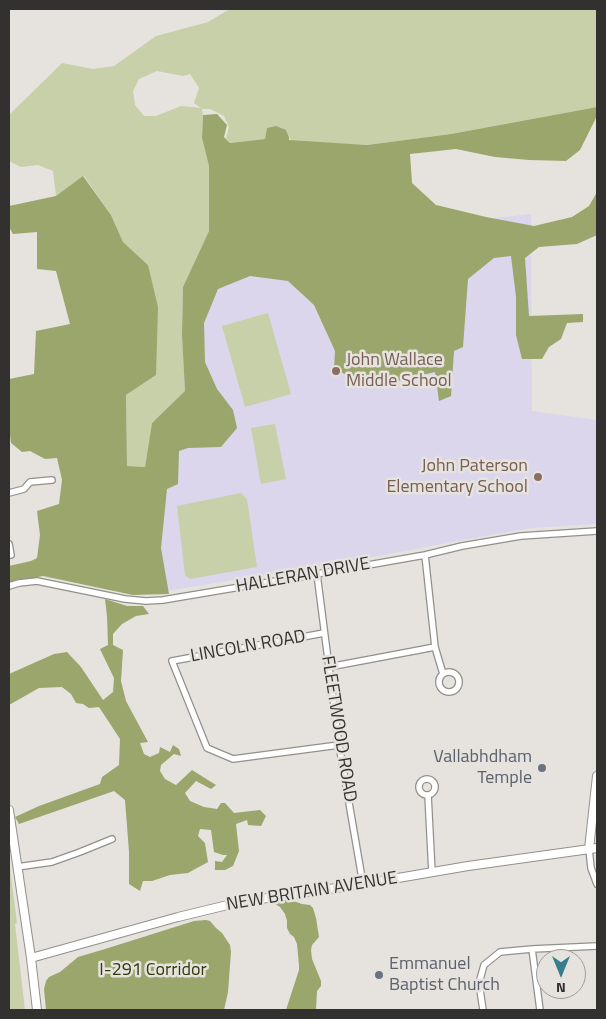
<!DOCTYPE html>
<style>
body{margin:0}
#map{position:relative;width:606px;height:1019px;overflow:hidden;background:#e6e3de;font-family:"Titillium Web",sans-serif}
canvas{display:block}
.frame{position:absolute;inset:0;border:10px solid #32312f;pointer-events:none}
.north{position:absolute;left:536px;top:949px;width:50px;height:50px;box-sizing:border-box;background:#e6e3de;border:1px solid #9e9c98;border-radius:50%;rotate:180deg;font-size:14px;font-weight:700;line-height:20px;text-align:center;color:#32312f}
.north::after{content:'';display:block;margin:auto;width:18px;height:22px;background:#387d8c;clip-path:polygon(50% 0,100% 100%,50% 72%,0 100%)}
</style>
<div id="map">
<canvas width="606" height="1019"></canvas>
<div class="frame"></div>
<div class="north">N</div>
</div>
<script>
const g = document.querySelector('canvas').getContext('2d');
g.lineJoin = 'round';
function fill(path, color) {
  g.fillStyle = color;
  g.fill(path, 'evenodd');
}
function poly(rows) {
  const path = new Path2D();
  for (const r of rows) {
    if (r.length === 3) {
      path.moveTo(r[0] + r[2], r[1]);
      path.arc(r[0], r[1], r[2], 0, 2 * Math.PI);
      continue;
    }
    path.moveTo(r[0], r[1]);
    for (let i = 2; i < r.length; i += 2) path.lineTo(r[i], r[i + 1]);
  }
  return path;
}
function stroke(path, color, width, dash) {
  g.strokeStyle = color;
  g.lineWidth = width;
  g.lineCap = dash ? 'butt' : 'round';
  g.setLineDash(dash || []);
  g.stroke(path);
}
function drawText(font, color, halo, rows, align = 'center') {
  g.font = font + ' "Titillium Web",sans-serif';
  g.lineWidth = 5;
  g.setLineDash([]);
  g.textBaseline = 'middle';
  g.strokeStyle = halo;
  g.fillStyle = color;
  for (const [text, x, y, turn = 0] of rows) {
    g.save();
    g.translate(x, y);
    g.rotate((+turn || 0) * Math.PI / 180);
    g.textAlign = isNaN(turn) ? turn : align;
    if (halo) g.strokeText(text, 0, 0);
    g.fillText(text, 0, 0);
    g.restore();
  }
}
fill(poly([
 [531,214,532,411,597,420,597,524,532,528,485,536,368,558,161,592,149,270,409,228]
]), '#dbd6eb');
fill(poly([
 [230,9,597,9,597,107,451,134,367,145,291,141,286,130,265,139,230,143,226,138,229,127,224,116,210,109,202,109,203,115,202,138,209,166,209,231,183,287,182,335,185,391,152,423,145,467,127,466,126,395,156,375,148,265,123,242,111,215,84,176,56,196,53,171,38,165,21,167,9,161,9,115,62,63,93,69,114,66,156,36,208,22],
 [157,71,183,76,190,74,199,88,194,103,201,108,181,106,156,116,144,116,135,105,133,91,139,79],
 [268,313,291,394,245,407,222,326],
 [275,424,286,479,261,484,251,428],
 [241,493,247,499,257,567,190,579,185,575,177,506],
 [9,860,17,923,15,924,25,1010,9,1010]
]), '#c7d0a9');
fill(poly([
 [597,107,597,116,580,150,566,161,529,160,495,157,456,149,410,154,412,183,436,205,486,217,534,226,572,217,589,206,597,192,597,235,577,244,539,247,525,258,529,316,583,314,583,322,567,323,561,339,549,347,542,359,522,359,516,335,516,297,511,256,494,258,468,279,463,347,454,351,451,396,439,401,435,372,373,387,334,369,335,351,314,305,288,281,250,276,218,289,204,323,205,362,217,389,233,410,237,428,221,447,188,448,179,451,178,484,167,489,161,548,169,594,133,595,43,576,9,583,9,566,31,561,37,558,40,535,37,511,59,504,62,480,57,458,45,459,30,451,22,452,11,443,9,426,9,379,34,374,36,331,70,324,56,271,37,269,37,232,13,234,9,227,9,206,56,196,83,176,111,215,123,242,148,265,158,307,156,375,126,395,127,466,145,467,152,423,185,391,182,335,183,287,209,231,209,166,202,138,203,115,217,114,227,125,224,137,230,143,265,139,267,128,276,126,286,130,289,137,289,140,367,145,451,134],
 [105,599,127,606,143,606,149,614,136,616,122,624,113,634,113,645,123,650,121,681,126,701,148,742,140,743,144,754,150,757,159,753,160,747,170,752,173,745,179,749,181,756,174,754,161,765,160,771,165,779,176,785,192,770,216,785,211,789,196,781,185,793,190,801,204,807,217,809,221,803,225,803,234,813,260,810,266,816,261,826,248,825,247,820,236,824,239,851,233,866,225,870,215,870,215,861,222,862,227,855,223,855,214,852,211,830,200,829,198,836,205,843,208,862,188,873,170,875,152,881,143,881,140,891,129,884,129,852,125,800,114,791,19,824,15,817,39,806,100,784,102,777,119,765,120,739,99,707,89,708,83,704,76,703,71,694,62,687,39,688,9,705,9,674,54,654,67,652,81,667,103,700,113,692,114,678,100,649,108,645,107,616],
 [279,899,288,899,302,904,310,905,313,908,316,918,319,937,312,945,311,950,312,959,321,981,321,986,317,991,316,1010,286,1010,299,970,299,965,297,944,294,937,290,934,287,928,287,921,285,914,280,907,273,903,273,901],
 [206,920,210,921,216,928,222,933,230,945,231,952,228,992,224,1010,46,1010,44,989,46,981,49,977,60,972,78,957,105,949,194,921]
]), '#9aa66c');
const street = poly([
 [9,493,24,489,30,482,52,480],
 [9,544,11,555],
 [425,555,435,647,443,674],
 [317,574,339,745,363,884],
 [9,586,19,583,37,581,125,599,146,601,163,600,317,574,425,555,462,546,521,536,597,531],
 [324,633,172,661,207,748,233,759,339,745],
 [329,667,435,647],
 [449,682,10],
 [427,787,8],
 [428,795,432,873],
 [589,849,591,868,597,884],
 [17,867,52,862,80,852,112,839],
 [532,949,540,1010],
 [483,1010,479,983,484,965,500,952,532,949,597,946]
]);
const secondary = poly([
 [9,810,31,958,37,1010],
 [589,849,597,776],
 [31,958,178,917,240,902,363,884,468,866,597,848]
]);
stroke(street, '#93908c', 8);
stroke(secondary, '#93908c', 10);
stroke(street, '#fff', 5.5);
stroke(secondary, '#fff', 8);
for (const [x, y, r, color] of [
 [336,371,5,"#8d6e63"],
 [538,477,5,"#8d6e63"],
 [542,768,5,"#6b7280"],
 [379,975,5,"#6b7280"]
]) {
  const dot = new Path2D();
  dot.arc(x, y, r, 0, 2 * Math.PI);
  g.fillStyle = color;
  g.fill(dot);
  stroke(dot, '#e6e3de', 2);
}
drawText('18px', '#785e54', '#e6e3de', [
 ["John Wallace",346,361],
 ["Middle School",346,382],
 ["John Paterson",528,467,"right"],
 ["Elementary School",528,488,"right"]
], 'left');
drawText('18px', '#32312f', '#e6e3de', [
 ["HALLERAN DRIVE",303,576,-10],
 ["LINCOLN ROAD",248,647,-10],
 ["FLEETWOOD ROAD",338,729,81],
 ["NEW BRITAIN AVENUE",312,892,-9]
]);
drawText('18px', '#5b616d', '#e6e3de', [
 ["Vallabhdham",532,758],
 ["Temple",532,779],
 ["Emmanuel",389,965,"left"],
 ["Baptist Church",389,986,"left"]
], 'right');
drawText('18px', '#32390b', '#e6e3de', [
 ["I-291 Corridor",153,971]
]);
</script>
